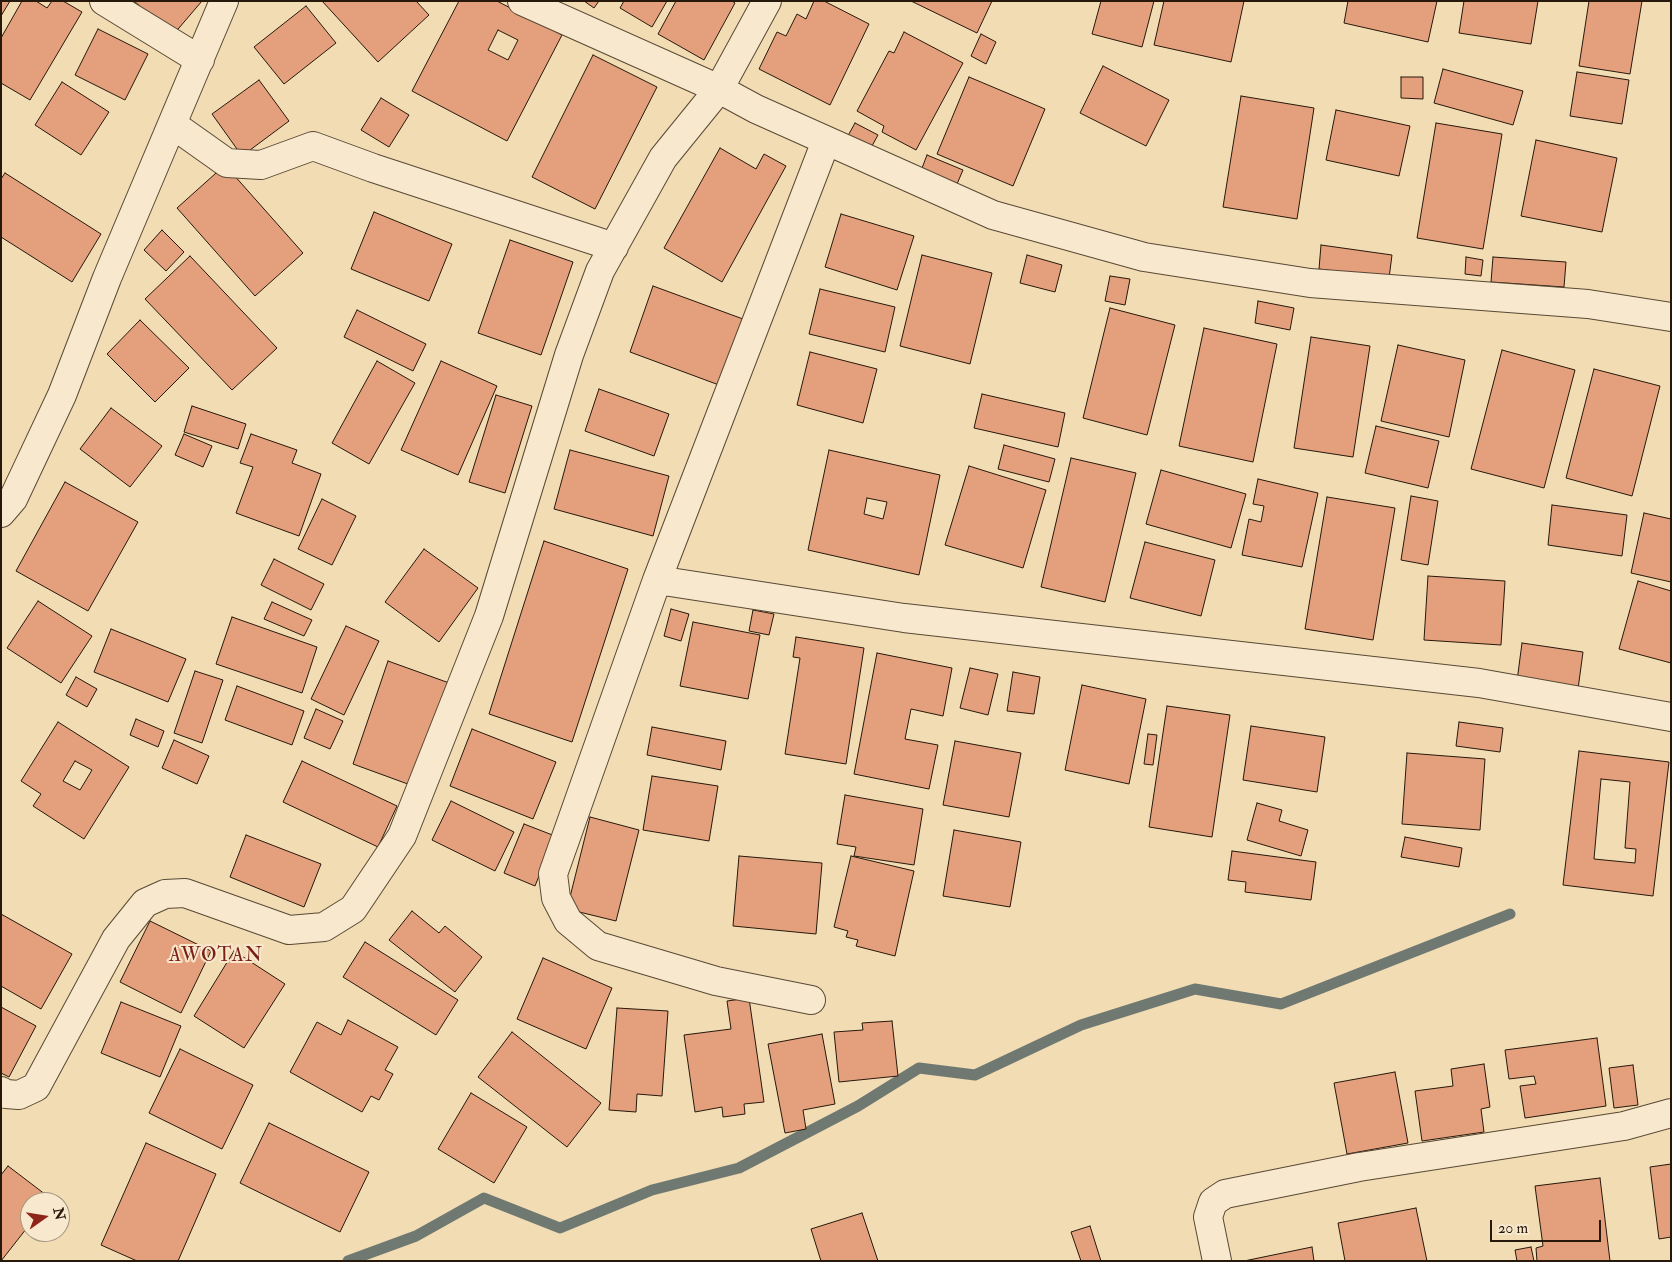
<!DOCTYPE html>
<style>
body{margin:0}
#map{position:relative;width:1672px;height:1262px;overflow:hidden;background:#f2dcb3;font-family:"IM FELL Double Pica",serif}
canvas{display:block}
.frame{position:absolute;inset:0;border:2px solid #26180b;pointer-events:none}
.north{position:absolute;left:20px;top:1192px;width:50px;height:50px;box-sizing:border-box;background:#f7e8ce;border:1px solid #a39580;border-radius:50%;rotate:77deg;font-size:14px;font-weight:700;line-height:20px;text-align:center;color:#26180b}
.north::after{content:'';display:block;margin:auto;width:18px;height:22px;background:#8f2418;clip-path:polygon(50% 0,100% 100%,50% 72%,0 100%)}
.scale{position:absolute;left:1490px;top:1220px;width:111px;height:22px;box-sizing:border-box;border:2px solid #26180b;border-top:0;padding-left:6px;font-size:15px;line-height:18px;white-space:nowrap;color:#26180b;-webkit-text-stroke:4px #f7e8ce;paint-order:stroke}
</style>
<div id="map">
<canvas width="1672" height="1262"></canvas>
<div class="frame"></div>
<div class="north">N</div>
<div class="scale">20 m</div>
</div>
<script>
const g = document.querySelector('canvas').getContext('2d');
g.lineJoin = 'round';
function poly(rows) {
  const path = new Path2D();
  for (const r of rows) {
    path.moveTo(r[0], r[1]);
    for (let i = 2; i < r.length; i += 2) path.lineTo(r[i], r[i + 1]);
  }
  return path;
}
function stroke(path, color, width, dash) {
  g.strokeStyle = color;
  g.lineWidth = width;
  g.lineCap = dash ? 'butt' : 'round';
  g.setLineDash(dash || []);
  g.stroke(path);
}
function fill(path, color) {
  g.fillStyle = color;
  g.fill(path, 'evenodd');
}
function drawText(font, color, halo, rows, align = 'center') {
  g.font = font + ' "IM FELL Double Pica",serif';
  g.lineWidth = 4;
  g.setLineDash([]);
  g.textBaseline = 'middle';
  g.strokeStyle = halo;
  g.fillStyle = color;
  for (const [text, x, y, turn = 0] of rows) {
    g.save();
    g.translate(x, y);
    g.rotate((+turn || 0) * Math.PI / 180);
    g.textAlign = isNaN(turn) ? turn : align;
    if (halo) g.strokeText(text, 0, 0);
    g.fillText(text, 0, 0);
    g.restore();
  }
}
stroke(poly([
 [348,1261,416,1236,484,1198,560,1228,652,1190,739,1168,858,1106,919,1068,975,1075,1081,1025,1195,989,1281,1004,1510,914]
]), '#6f7972', 11);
const building = poly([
 [1,1,10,1,1,16,1,1],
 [22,1,36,1,47,8,52,1,63,1,82,12,30,100,1,83,1,38,22,1],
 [134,1,202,1,173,35,134,1],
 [322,1,416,1,429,15,378,62,322,1],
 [459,1,497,1,562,35,507,141,412,91,459,1],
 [498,30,518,40,508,60,488,50,498,30],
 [584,1,599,1,594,8,584,1],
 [624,1,667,1,652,27,620,8,624,1],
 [676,1,732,1,735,3,704,60,658,34,676,1],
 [814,1,824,1,869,24,830,105,759,69,777,32,786,36,797,14,806,19,814,1],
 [911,1,992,1,977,33,911,1],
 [1101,1,1154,1,1142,47,1092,34,1101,1],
 [1164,1,1244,1,1231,62,1154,45,1164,1],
 [1348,1,1437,1,1428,42,1344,23,1348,1],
 [1464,1,1538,1,1531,44,1459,33,1464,1],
 [1589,1,1642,1,1630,74,1579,66,1589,1],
 [306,6,336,43,284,84,254,47,306,6],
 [98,29,148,54,125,100,75,75,98,29],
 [904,32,963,63,916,150,882,132,884,126,857,111,889,51,894,53,904,32],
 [981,34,996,42,986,64,971,56,981,34],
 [593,55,657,87,595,209,532,177,593,55],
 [1103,66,1169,100,1146,146,1080,113,1103,66],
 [1443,69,1523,91,1513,125,1434,103,1443,69],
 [1577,72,1629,80,1622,124,1570,116,1577,72],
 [969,77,1045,109,1013,186,937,154,969,77],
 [1401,77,1423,77,1423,99,1401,98,1401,77],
 [259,80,289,121,242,156,212,114,259,80],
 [62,82,109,112,81,155,35,125,62,82],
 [1241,96,1314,108,1297,219,1223,207,1241,96],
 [381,98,409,115,389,147,361,130,381,98],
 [1336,110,1410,126,1399,176,1326,160,1336,110],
 [855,123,878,135,867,155,844,143,855,123],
 [1436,123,1502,134,1483,249,1417,238,1436,123],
 [1536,140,1617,158,1602,232,1521,216,1536,140],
 [720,148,756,169,764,154,786,166,722,282,664,248,720,148],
 [927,155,963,170,954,191,919,176,927,155],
 [225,165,303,253,255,296,177,208,225,165],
 [5,173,101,234,72,282,1,237,1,179,5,173],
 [374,212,452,244,429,301,351,269,374,212],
 [841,214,914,236,897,290,825,267,841,214],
 [162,230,184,252,166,271,144,250,162,230],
 [510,240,573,262,541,355,478,333,510,240],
 [1321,245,1392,255,1389,278,1319,269,1321,245],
 [922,255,992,273,970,364,900,346,922,255],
 [1027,255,1062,265,1055,292,1020,283,1027,255],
 [190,256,277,348,232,390,145,299,190,256],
 [1466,257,1483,260,1481,276,1465,274,1466,257],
 [1493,257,1566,262,1564,287,1491,282,1493,257],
 [1110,276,1130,279,1125,305,1105,301,1110,276],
 [653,286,743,319,719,385,630,352,653,286],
 [820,289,895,307,885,352,809,334,820,289],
 [1258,301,1294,308,1290,330,1255,323,1258,301],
 [1110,308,1175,325,1147,435,1083,418,1110,308],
 [357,310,426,344,413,371,344,337,357,310],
 [140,320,189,368,155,402,107,354,140,320],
 [1204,328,1277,344,1253,462,1179,446,1204,328],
 [1311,337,1370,346,1353,457,1294,448,1311,337],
 [1398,345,1465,360,1449,437,1381,421,1398,345],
 [1502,350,1575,370,1544,488,1471,469,1502,350],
 [810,352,877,369,863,423,797,405,810,352],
 [377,361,415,383,369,464,332,443,377,361],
 [441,361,497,386,458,475,401,450,441,361],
 [1594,369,1660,386,1632,496,1566,478,1594,369],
 [599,389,669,414,654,456,585,431,599,389],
 [982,394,1065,413,1058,447,974,428,982,394],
 [496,395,532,406,505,493,469,482,496,395],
 [192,406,246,424,238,449,184,432,192,406],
 [111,408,162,446,130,487,80,449,111,408],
 [1376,426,1439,441,1428,488,1365,473,1376,426],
 [184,434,212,446,203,467,175,455,184,434],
 [251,434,297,450,292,463,321,474,299,536,236,513,253,467,240,463,251,434],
 [1004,445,1055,459,1049,482,998,469,1004,445],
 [570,450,669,476,653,536,554,509,570,450],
 [829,450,940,475,919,575,808,550,829,450],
 [867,498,887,502,883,519,864,514,867,498],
 [1071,458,1136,473,1105,602,1041,587,1071,458],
 [969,466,1046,490,1023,568,945,545,969,466],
 [1161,470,1246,494,1231,548,1146,524,1161,470],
 [1258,479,1318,493,1302,567,1242,555,1249,519,1261,522,1264,506,1253,504,1258,479],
 [65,482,138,522,88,611,16,571,65,482],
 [1411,496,1438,501,1428,565,1401,560,1411,496],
 [1327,497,1395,508,1373,640,1305,629,1327,497],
 [322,499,356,516,332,565,298,549,322,499],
 [1552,505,1627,515,1622,556,1548,545,1552,505],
 [1644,513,1671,519,1671,582,1631,573,1644,513],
 [544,541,628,569,572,742,489,714,544,541],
 [1145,542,1215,560,1201,616,1130,598,1145,542],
 [424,549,478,588,439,642,385,602,424,549],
 [274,559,324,584,311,610,261,585,274,559],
 [1428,576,1505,581,1501,645,1424,640,1428,576],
 [1638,581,1671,591,1671,663,1619,649,1638,581],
 [38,601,92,636,61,683,7,648,38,601],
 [272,602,312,620,304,636,264,619,272,602],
 [671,609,689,614,681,641,664,636,671,609],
 [753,610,774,614,769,635,749,631,753,610],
 [232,617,317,647,302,693,216,664,232,617],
 [693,622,760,635,748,699,680,686,693,622],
 [346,626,379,641,344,715,311,699,346,626],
 [111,629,186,659,168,702,94,672,111,629],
 [796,637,864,648,846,764,785,754,800,658,793,657,796,637],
 [1522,643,1583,652,1578,689,1517,681,1522,643],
 [877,653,952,668,943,716,911,709,905,739,938,745,929,789,854,774,877,653],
 [388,661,452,684,416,787,353,764,388,661],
 [970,668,998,674,988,715,960,708,970,668],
 [195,671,223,680,202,743,174,733,195,671],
 [1013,672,1040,677,1034,714,1007,711,1013,672],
 [76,677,97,689,87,707,66,695,76,677],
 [1082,685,1146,699,1129,784,1065,770,1082,685],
 [237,686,304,711,292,745,225,720,237,686],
 [1167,706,1230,715,1212,837,1149,827,1167,706],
 [316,709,343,721,330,749,304,738,316,709],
 [136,719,164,731,158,747,130,735,136,719],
 [58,722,129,767,84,839,33,806,41,794,21,781,58,722],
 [75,761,92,770,80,790,63,781,75,761],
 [1459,722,1503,728,1500,752,1456,746,1459,722],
 [1251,726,1325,737,1317,792,1243,780,1251,726],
 [652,727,726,741,721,770,647,755,652,727],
 [472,729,556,762,533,819,450,786,472,729],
 [1148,734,1157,735,1153,765,1144,764,1148,734],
 [174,740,209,756,197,784,162,768,174,740],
 [955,741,1021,753,1009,817,943,805,955,741],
 [1579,751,1669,762,1653,896,1563,885,1579,751],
 [1601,779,1630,782,1625,848,1636,849,1635,863,1594,859,1601,779],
 [1407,753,1485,759,1480,830,1402,824,1407,753],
 [302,761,397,806,378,847,283,802,302,761],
 [652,776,718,786,709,841,643,830,652,776],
 [845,795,923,809,914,865,854,856,856,847,837,844,845,795],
 [451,801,514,832,495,871,432,840,451,801],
 [1257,803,1282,810,1279,821,1308,830,1301,856,1247,840,1257,803],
 [590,817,639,830,616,921,567,909,590,817],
 [524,824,555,836,535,886,504,873,524,824],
 [954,830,1021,842,1010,907,943,896,954,830],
 [246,835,321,864,304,907,230,877,246,835],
 [1405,837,1462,848,1459,867,1401,857,1405,837],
 [1232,851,1316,862,1311,900,1245,892,1246,882,1228,880,1232,851],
 [739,856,822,863,816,934,733,926,739,856],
 [851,856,914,871,895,956,856,946,858,940,846,937,848,931,834,927,851,856],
 [412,911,439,933,445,926,482,957,455,992,389,940,412,911],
 [1,914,72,954,41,1009,1,986,1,914],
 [150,921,211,951,181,1013,120,982,150,921],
 [365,942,458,1000,436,1035,343,977,365,942],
 [234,951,285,984,244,1048,194,1016,234,951],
 [543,958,612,988,586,1049,517,1019,543,958],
 [749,998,764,1102,744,1104,745,1114,723,1117,722,1107,695,1112,684,1035,731,1029,727,1001,749,998],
 [121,1002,181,1026,160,1077,101,1053,121,1002],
 [1,1007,36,1026,9,1077,1,1073,1,1007],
 [617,1008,668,1011,662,1096,637,1094,636,1112,609,1110,617,1008],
 [348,1020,398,1047,385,1070,393,1074,379,1100,371,1096,362,1112,290,1072,317,1022,341,1035,348,1020],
 [892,1021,898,1076,839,1082,834,1032,863,1030,862,1023,892,1021],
 [512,1032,601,1103,567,1147,478,1077,512,1032],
 [822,1034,835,1104,803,1110,806,1129,785,1133,768,1044,822,1034],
 [1597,1038,1606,1106,1525,1118,1520,1086,1536,1084,1534,1076,1509,1079,1505,1050,1597,1038],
 [180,1049,253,1085,222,1149,149,1113,180,1049],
 [1484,1064,1490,1107,1481,1109,1484,1132,1422,1141,1415,1091,1453,1086,1451,1069,1484,1064],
 [1633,1065,1638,1105,1614,1108,1609,1068,1633,1065],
 [1395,1072,1408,1143,1347,1154,1334,1083,1395,1072],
 [471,1093,527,1127,494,1183,438,1149,471,1093],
 [269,1123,369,1172,340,1232,240,1183,269,1123],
 [146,1143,216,1174,178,1261,137,1261,101,1245,146,1143],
 [1671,1164,1671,1237,1659,1239,1650,1167,1671,1164],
 [8,1166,50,1198,47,1202,30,1202,30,1224,1,1261,1,1175,8,1166],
 [1600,1178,1610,1261,1537,1261,1536,1248,1543,1246,1535,1186,1600,1178],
 [1416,1208,1427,1261,1345,1261,1338,1223,1416,1208],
 [862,1213,878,1261,821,1261,811,1229,862,1213],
 [1090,1226,1101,1261,1081,1261,1071,1232,1090,1226],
 [1312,1247,1314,1261,1244,1261,1312,1247],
 [1531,1247,1534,1261,1517,1261,1515,1250,1531,1247]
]);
fill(building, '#e4a07c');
stroke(building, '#26180b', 1);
const street = poly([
 [104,1,200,60],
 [522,1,719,89,756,109,993,215,1144,257,1310,283,1588,304,1671,317],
 [172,124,227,163,261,165,313,146,373,168,614,247],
 [1,513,13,499,62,395,107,278,224,1],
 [657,580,904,618,1479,683,1671,717],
 [811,1000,716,981,598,946,568,921,556,898,553,874,657,580,826,141],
 [1,1091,6,1094,19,1095,36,1087,116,939,145,903,165,894,185,893,289,930,324,927,353,909,402,836,489,616,569,355,600,271,663,158,719,89,767,1],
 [1217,1261,1208,1217,1213,1202,1225,1194,1359,1167,1624,1126,1671,1113]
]);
stroke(street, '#594935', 30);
stroke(street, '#f7e8ce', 28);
g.letterSpacing = '1px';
drawText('19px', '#7a1f14', '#f7e8ce', [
 ["AWOTAN",216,957]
]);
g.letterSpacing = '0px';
</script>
